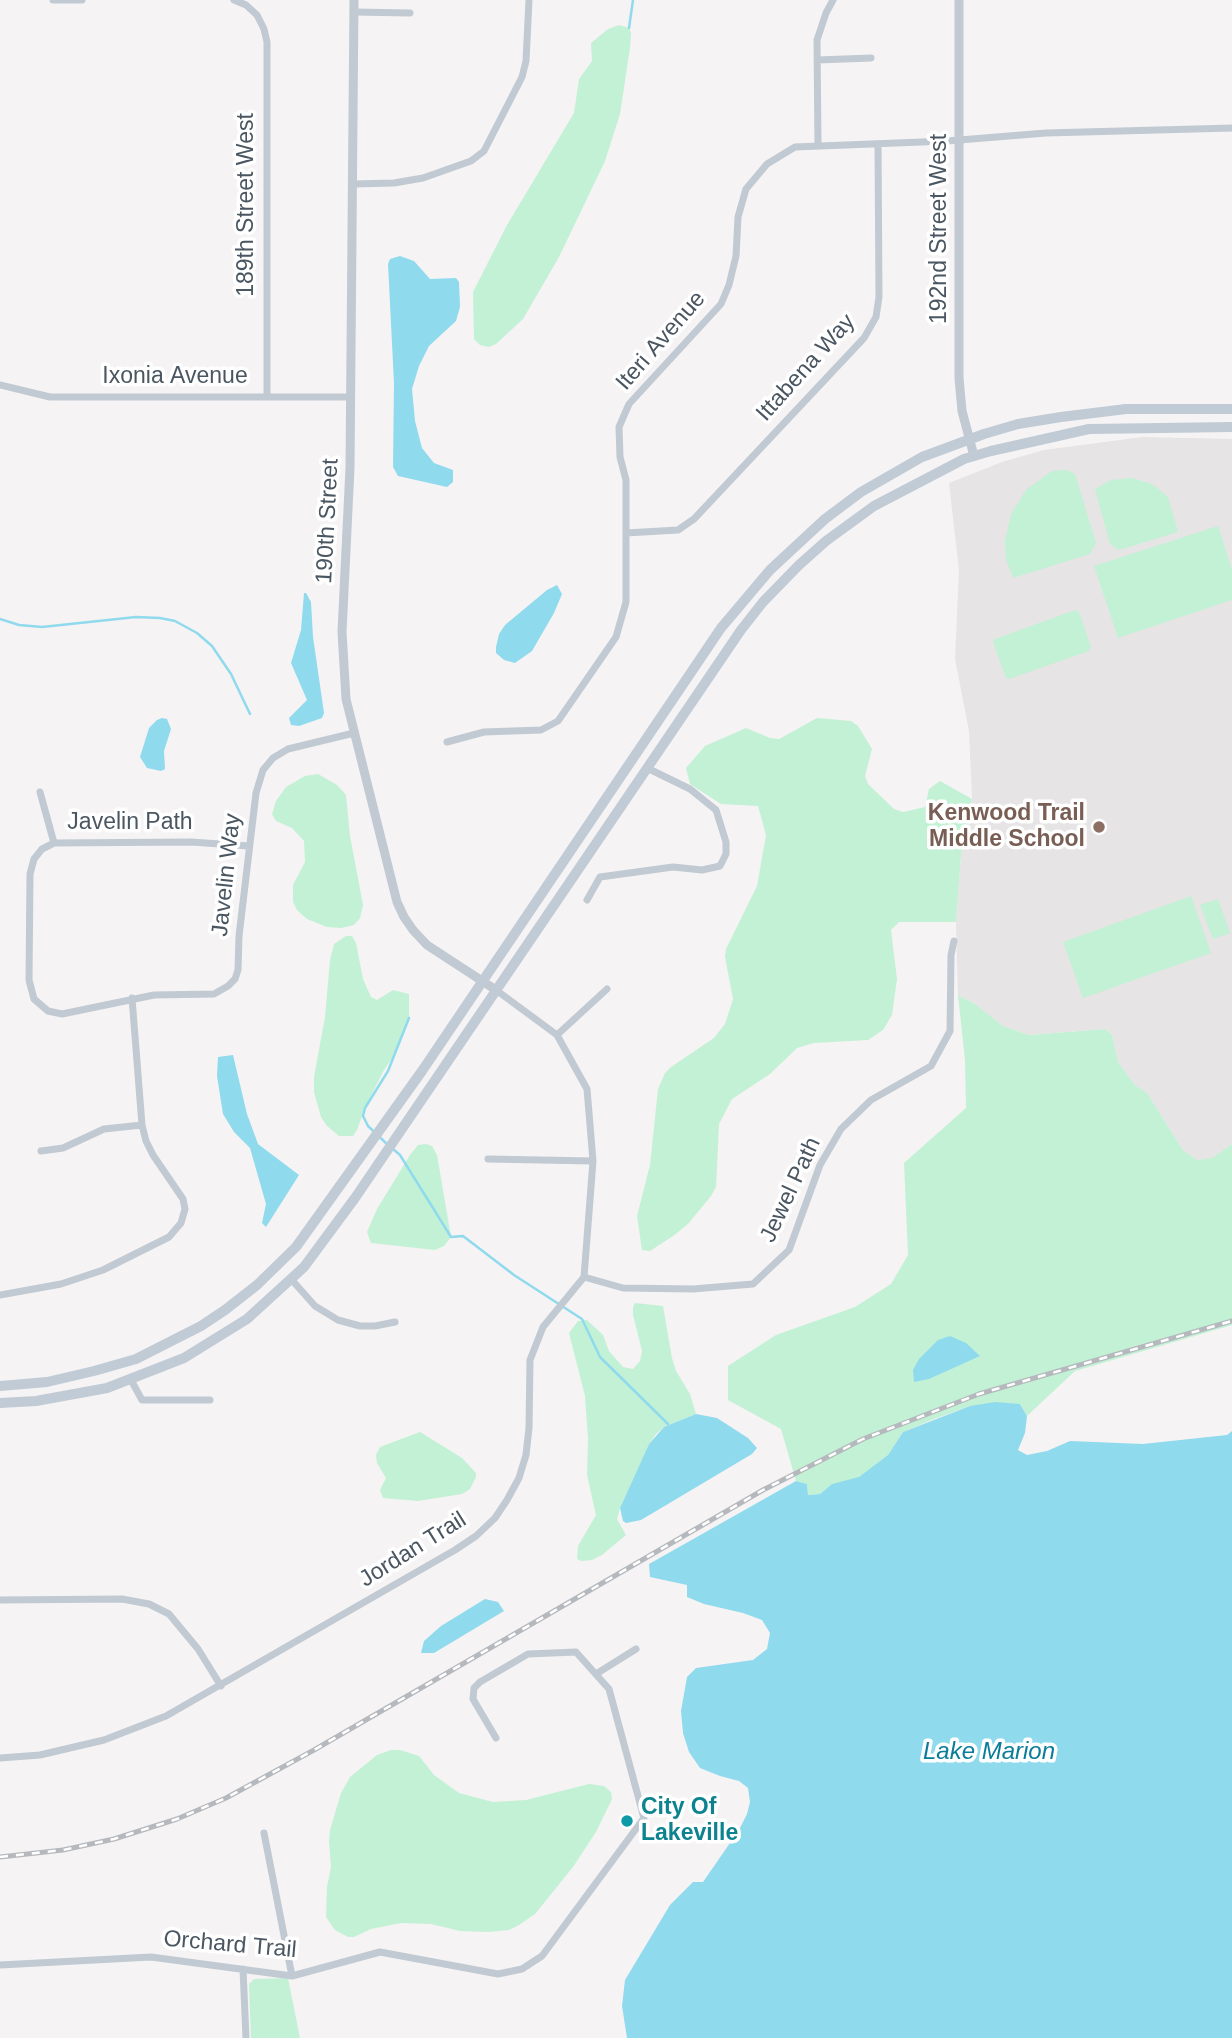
<!DOCTYPE html>
<style>
body{margin:0}
canvas{display:block;background:#f5f3f3}
</style>
<canvas width="1232" height="2038"></canvas>
<script>
const g = document.querySelector('canvas').getContext('2d');
g.lineJoin = 'round';
function fill(path, color) {
  g.fillStyle = color;
  g.fill(path, 'evenodd');
}
function poly(rows) {
  const path = new Path2D();
  for (const r of rows) {
    path.moveTo(r[0], r[1]);
    for (let i = 2; i < r.length; i += 2) path.lineTo(r[i], r[i + 1]);
  }
  return path;
}
function stroke(path, color, width, dash) {
  g.strokeStyle = color;
  g.lineWidth = width;
  g.lineCap = dash ? 'butt' : 'round';
  g.setLineDash(dash || []);
  g.stroke(path);
}
function drawText(font, color, halo, rows, align = 'center') {
  g.font = font + ' Arial,sans-serif';
  g.lineWidth = 7;
  g.setLineDash([]);
  g.textBaseline = 'middle';
  g.strokeStyle = halo;
  g.fillStyle = color;
  for (const [text, x, y, turn = 0] of rows) {
    g.save();
    g.translate(x, y);
    g.rotate((+turn || 0) * Math.PI / 180);
    g.textAlign = isNaN(turn) ? turn : align;
    if (halo) g.strokeText(text, 0, 0);
    g.fillText(text, 0, 0);
    g.restore();
  }
}
fill(poly([
 [1142,437,1232,439,1232,1144,1212,1158,1197,1160,1183,1150,1147,1093,1135,1085,1118,1062,1112,1035,1105,1029,1029,1035,1003,1026,975,1004,958,995,956,922,961,856,972,798,969,731,955,659,959,570,949,483,1002,462,1044,450]
]), '#e6e4e5');
fill(poly([
 [619,25,629,28,631,33,630,48,620,114,605,161,559,257,523,319,496,344,489,347,480,345,474,339,473,292,507,225,574,113,579,79,592,61,591,43,608,29],
 [1067,470,1075,474,1096,543,1090,554,1013,578,1006,559,1005,541,1011,514,1026,490,1052,471],
 [1132,478,1152,484,1168,497,1178,532,1119,550,1110,544,1095,489,1111,480],
 [1218,526,1232,570,1232,600,1118,638,1094,566],
 [1075,610,1079,612,1091,647,1089,651,1009,679,1006,678,993,642,995,639],
 [817,718,851,721,858,726,872,749,865,776,868,784,894,809,903,812,925,807,929,789,940,781,972,799,961,856,956,922,899,922,891,930,897,979,892,1015,883,1030,868,1040,814,1043,797,1048,770,1074,732,1099,719,1124,716,1187,711,1196,688,1224,673,1236,650,1251,642,1250,637,1216,650,1165,658,1089,665,1073,671,1067,714,1038,725,1024,733,999,725,957,726,949,757,886,766,835,758,806,721,804,690,784,686,768,705,746,746,728,770,738,779,739],
 [318,774,337,785,346,795,350,836,363,905,360,918,354,925,341,928,327,927,307,919,297,910,293,902,293,885,305,862,304,841,292,828,276,821,272,814,276,801,286,787,305,776],
 [1191,896,1211,953,1083,998,1063,942],
 [1218,899,1230,933,1213,939,1200,905],
 [346,936,352,936,356,943,363,979,371,997,377,1000,393,990,409,994,409,1018,395,1054,384,1070,365,1108,357,1130,353,1136,339,1136,327,1126,321,1117,314,1092,314,1077,325,1017,330,960,334,944],
 [958,995,975,1004,1003,1026,1029,1035,1105,1029,1112,1035,1118,1062,1135,1085,1147,1093,1183,1150,1197,1160,1212,1158,1232,1144,1232,1325,1075,1371,1027,1416,1020,1404,970,1406,934,1419,903,1432,888,1455,859,1478,832,1484,820,1494,808,1495,807,1484,796,1481,781,1429,728,1400,728,1366,776,1335,855,1307,891,1284,908,1255,904,1163,966,1108,965,1060],
 [426,1144,432,1146,437,1155,451,1237,444,1246,435,1250,371,1243,367,1232,377,1209,410,1155,418,1145],
 [635,1303,663,1306,672,1358,676,1371,690,1394,696,1414,664,1427,656,1434,649,1444,620,1508,617,1519,626,1535,602,1555,592,1560,581,1561,577,1559,578,1546,596,1515,587,1475,588,1439,585,1396,569,1333,578,1321,587,1320,603,1335,609,1351,623,1367,633,1369,640,1361,642,1351,633,1315,633,1307],
 [420,1432,462,1458,476,1473,476,1477,470,1489,462,1494,418,1501,383,1498,380,1490,386,1478,377,1463,376,1455,380,1447],
 [391,1750,400,1750,419,1756,434,1775,459,1793,493,1802,526,1800,589,1784,604,1786,611,1792,612,1799,596,1832,573,1867,535,1914,519,1925,509,1930,488,1932,460,1931,431,1924,401,1923,371,1929,354,1937,348,1937,335,1930,326,1917,327,1887,331,1867,329,1842,330,1830,341,1793,350,1777,377,1755],
 [288,1978,300,2038,251,2038,249,1984,254,1979]
]), '#c3f1d5');
fill(poly([
 [400,256,414,261,430,279,456,278,459,282,460,307,456,321,429,346,419,366,412,389,415,421,422,448,434,463,453,470,453,482,447,487,398,476,393,467,394,383,388,264,390,259],
 [557,585,562,594,554,613,532,651,515,663,504,660,496,653,496,647,499,634,505,625,547,590],
 [304,593,306,593,311,602,313,637,324,713,322,718,299,726,291,725,289,718,307,700,291,663,301,630],
 [162,718,167,719,171,729,164,751,165,769,161,771,147,768,140,757,149,728,157,720],
 [233,1055,247,1114,258,1144,299,1175,266,1227,262,1223,266,1204,250,1148,234,1132,223,1114,217,1076,218,1057],
 [950,1336,966,1343,980,1356,929,1379,914,1382,913,1370,919,1359,938,1340],
 [995,1402,1020,1404,1027,1416,1025,1433,1018,1450,1027,1455,1047,1451,1070,1441,1143,1444,1227,1435,1232,1431,1232,2038,627,2038,622,2006,625,1980,670,1905,693,1882,703,1882,739,1830,747,1814,750,1802,748,1788,739,1781,720,1776,700,1768,689,1752,683,1733,681,1711,687,1677,696,1668,753,1660,767,1649,770,1633,762,1620,743,1613,704,1604,687,1597,687,1585,650,1577,649,1564,796,1481,807,1484,808,1495,820,1494,832,1484,859,1477,888,1455,903,1432,970,1406],
 [696,1414,717,1418,748,1438,757,1448,752,1454,641,1520,626,1523,623,1521,620,1508,649,1444,664,1427],
 [485,1599,498,1602,504,1611,434,1653,421,1653,424,1641,441,1626]
]), '#90daee');
stroke(poly([
 [629,28,633,0],
 [0,619,19,625,42,627,136,617,160,618,175,621,197,633,212,646,231,674,250,714],
 [388,1145,368,1126,363,1116,365,1108,388,1071,409,1018],
 [393,1149,400,1155,451,1237,463,1236,514,1275,582,1319,600,1357,668,1424]
]), '#90daee', 2.5);
stroke(poly([
 [53,0,82,0],
 [234,0,246,5,257,15,264,29,267,42,267,396],
 [354,12,410,13],
 [817,60,871,58],
 [818,146,817,40,826,13,833,0],
 [354,184,394,183,423,178,471,161,484,151,522,77,526,61,529,0],
 [0,385,50,397,351,397],
 [626,533,678,530,694,519,864,338,876,317,879,297,878,144],
 [447,742,484,732,541,730,558,721,616,637,626,602,626,480,620,457,619,427,629,404,721,304,729,285,736,256,738,217,746,189,767,164,795,147,947,141,1046,133,1232,128],
 [40,792,54,843],
 [249,846,191,842,54,843,42,849,34,859,30,874,29,980,34,999,48,1011,62,1014,154,995,214,994,228,986,235,979,238,970,239,936,256,793,263,770,273,758,288,749,354,733],
 [587,900,600,877,673,867,702,870,720,866,726,854,726,842,716,810,690,789,647,768],
 [557,1035,607,989],
 [41,1151,63,1148,104,1129,142,1125],
 [488,1159,593,1161],
 [584,1277,623,1288,693,1289,753,1284,789,1250,820,1165,841,1129,871,1100,931,1066,950,1031,951,955,954,941],
 [291,1279,315,1306,338,1320,360,1326,375,1326,395,1322],
 [0,1295,61,1284,103,1270,169,1237,181,1223,185,1209,183,1199,153,1155,146,1141,142,1125,132,998],
 [131,1380,142,1400,210,1400],
 [0,1600,122,1599,149,1604,169,1614,198,1649,221,1686],
 [596,1674,636,1649],
 [0,1758,40,1755,104,1740,166,1716,455,1550,476,1536,495,1518,507,1500,519,1478,526,1455,529,1428,530,1360,543,1327,584,1277,593,1161,587,1089,557,1035,496,990],
 [264,1833,292,1976],
 [0,1965,151,1957,292,1976,380,1952,498,1974,522,1969,542,1956,644,1818,609,1689,576,1652,528,1654,480,1682,474,1688,473,1699,496,1738],
 [243,1969,246,2038]
]), '#c1cad2', 7);
stroke(poly([
 [354,0,350,468,342,632,346,699,397,902,404,917,413,930,427,945,496,990],
 [959,0,959,378,962,411,974,456]
]), '#c1cad2', 9);
stroke(poly([
 [0,1386,47,1382,94,1371,136,1359,201,1326,225,1310,257,1285,296,1247,422,1071,721,628,770,570,825,519,861,492,922,457,984,434,1018,424,1061,417,1126,409,1232,409],
 [0,1403,36,1401,107,1388,184,1358,247,1319,304,1267,355,1198,741,630,763,602,799,565,826,541,874,506,964,459,991,451,1089,429,1232,427]
]), '#c1cbd6', 10);
const rail = poly([
 [0,1857,63,1850,114,1839,177,1819,226,1798,314,1750,763,1490,863,1439,979,1394,1232,1321]
]);
stroke(rail, '#b5b8bd', 5);
stroke(rail, '#fff', 2.5, [8]);
for (const [x, y, r, color] of [
 [1099,827,7,"#8d6e63"],
 [627,1821,7,"#0f9aa8"]
]) {
  const dot = new Path2D();
  dot.arc(x, y, r, 0, 2 * Math.PI);
  g.fillStyle = color;
  g.fill(dot);
  stroke(dot, '#fff', 2.5);
}
drawText('23px', '#4a5661', '#fff', [
 ["189th Street West",247,205,-90],
 ["192nd Street West",940,229,-90],
 ["Iteri Avenue",661,341,-49],
 ["Ittabena Way",806,368,-48],
 ["Ixonia Avenue",175,377],
 ["190th Street",328,521,-87],
 ["Javelin Path",130,823],
 ["Javelin Way",227,875,-84],
 ["Jewel Path",791,1190,-65],
 ["Jordan Trail",413,1550,-32],
 ["Orchard Trail",230,1945,5]
]);
drawText('bold 23px', '#785e54', '#fff', [
 ["Kenwood Trail",1085,814],
 ["Middle School",1085,840]
], 'right');
drawText('bold 23px', '#0d838f', '#fff', [
 ["City Of",641,1808],
 ["Lakeville",641,1834]
], 'left');
drawText('italic 24px', '#0c7c9b', '#fff', [
 ["Lake Marion",989,1752]
]);
</script>
